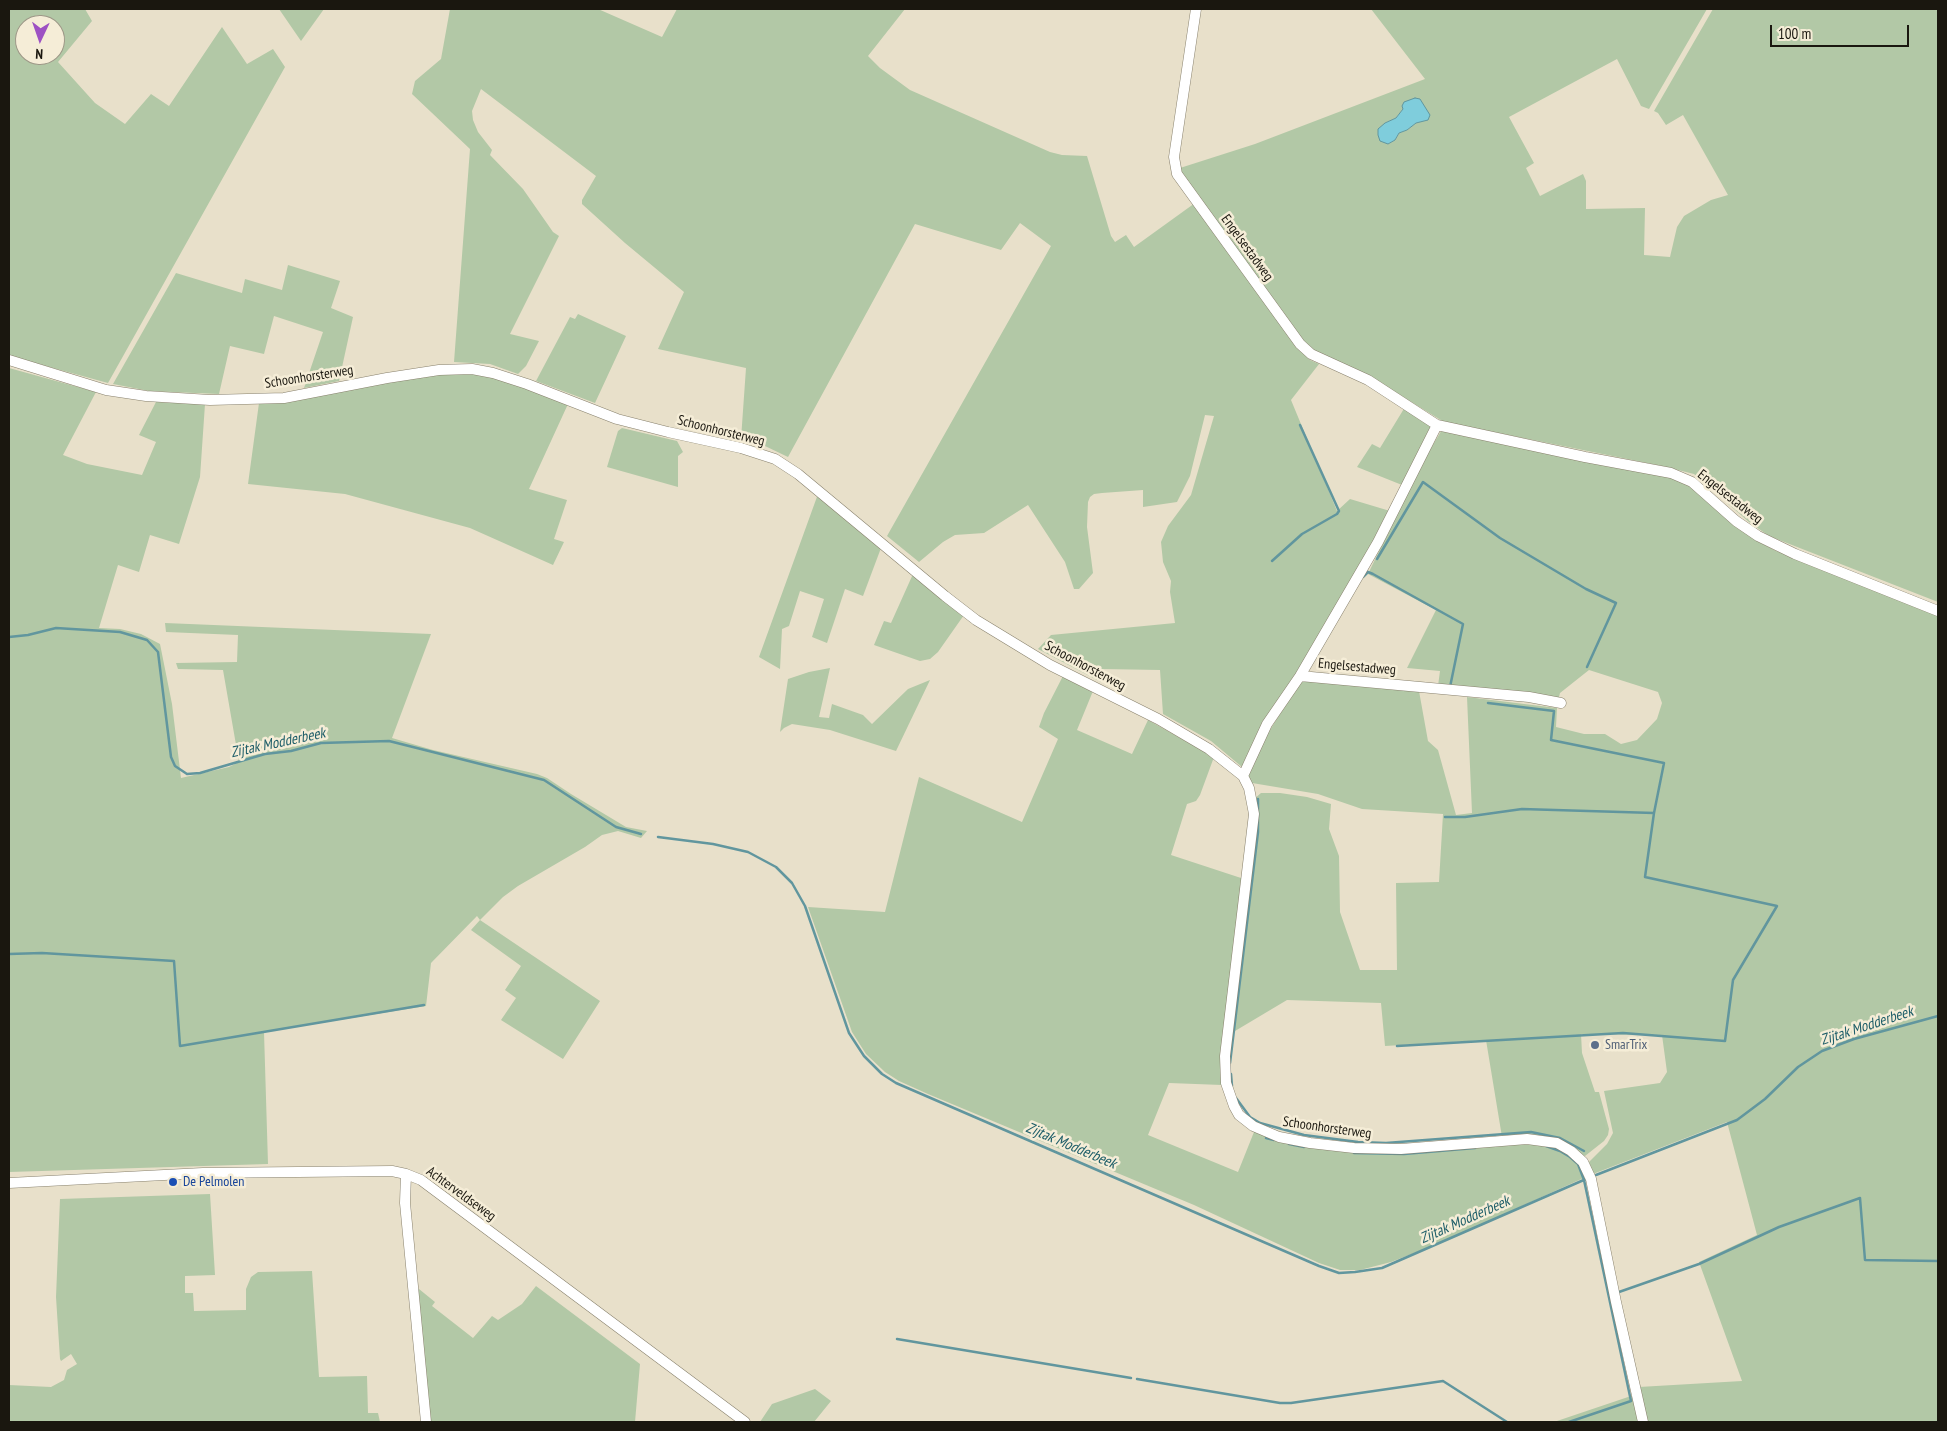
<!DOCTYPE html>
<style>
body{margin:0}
#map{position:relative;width:1947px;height:1431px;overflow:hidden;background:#e8e0ca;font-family:"PT Sans Narrow",sans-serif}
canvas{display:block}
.frame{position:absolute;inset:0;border:10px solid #1a170f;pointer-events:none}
.north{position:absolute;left:15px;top:15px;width:50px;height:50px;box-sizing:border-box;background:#f5edd7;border:1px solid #9d9787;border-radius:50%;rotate:183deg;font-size:14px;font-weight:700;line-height:20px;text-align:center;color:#1a170f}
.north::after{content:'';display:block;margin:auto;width:18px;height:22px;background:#9d51c3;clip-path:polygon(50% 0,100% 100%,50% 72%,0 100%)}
.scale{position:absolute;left:1770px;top:25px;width:139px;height:22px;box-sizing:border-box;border:2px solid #1a170f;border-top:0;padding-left:6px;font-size:15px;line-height:18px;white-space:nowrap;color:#1a170f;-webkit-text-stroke:4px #f5edd7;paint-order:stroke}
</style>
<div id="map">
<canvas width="1947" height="1431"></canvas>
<div class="frame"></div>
<div class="north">N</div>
<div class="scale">100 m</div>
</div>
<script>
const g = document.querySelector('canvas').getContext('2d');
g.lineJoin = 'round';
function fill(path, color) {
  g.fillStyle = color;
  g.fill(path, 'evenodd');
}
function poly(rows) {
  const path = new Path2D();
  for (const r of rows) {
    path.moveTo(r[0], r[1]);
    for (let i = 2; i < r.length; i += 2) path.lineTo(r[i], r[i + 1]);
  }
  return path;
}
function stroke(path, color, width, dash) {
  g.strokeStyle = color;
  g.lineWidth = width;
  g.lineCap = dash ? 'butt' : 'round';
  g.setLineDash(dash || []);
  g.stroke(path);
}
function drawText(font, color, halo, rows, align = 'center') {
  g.font = font + ' "PT Sans Narrow",sans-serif';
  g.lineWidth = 5;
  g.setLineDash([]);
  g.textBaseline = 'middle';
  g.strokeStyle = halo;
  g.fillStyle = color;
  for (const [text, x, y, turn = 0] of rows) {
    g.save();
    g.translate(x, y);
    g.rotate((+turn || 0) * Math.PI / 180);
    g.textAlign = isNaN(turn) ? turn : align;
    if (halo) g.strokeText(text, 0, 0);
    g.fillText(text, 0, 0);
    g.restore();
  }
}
fill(poly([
 [9,9,85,9,92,21,58,62,95,103,125,124,151,94,169,106,222,27,247,64,273,49,285,67,108,383,9,356],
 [25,25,55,25,55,55,25,55],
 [279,9,324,9,301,41],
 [450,9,598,9,662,37,677,9,905,9,868,56,880,68,910,90,1050,152,1062,155,1087,156,1111,236,1115,242,1126,235,1134,247,1195,203,1299,346,1310,360,1319,364,1291,400,1337,511,1350,499,1390,511,1301,667,1256,736,1242,767,1211,741,1163,714,1160,670,1101,669,1101,682,1038,649,1051,635,1175,623,1170,592,1171,581,1163,562,1161,542,1168,526,1191,495,1214,416,1205,415,1190,476,1177,502,1143,507,1143,490,1102,493,1094,494,1090,497,1088,502,1087,527,1093,573,1079,589,1074,589,1065,562,1028,505,984,533,955,535,943,542,919,562,887,536,1051,246,1020,223,1001,250,915,224,788,457,765,446,741,439,746,368,658,349,684,292,625,243,582,204,582,200,596,176,481,89,472,111,473,120,478,132,492,150,490,155,523,189,553,232,559,236,510,334,539,341,526,366,518,374,490,364,454,362,470,149,412,94,415,81,441,59],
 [1371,9,1707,9,1649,109,1641,106,1617,59,1509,117,1534,163,1526,168,1540,196,1583,174,1586,181,1586,209,1645,208,1644,255,1670,257,1677,227,1684,216,1711,200,1728,195,1683,115,1666,125,1658,113,1654,111,1713,9,1938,9,1938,602,1769,536,1749,522,1694,474,1662,466,1444,422,1364,373,1308,348,1181,172,1180,168,1255,144,1425,79],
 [1403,109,1427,120,1416,123,1407,130,1399,133,1395,140,1388,144,1385,123,1396,118],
 [288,265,340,281,331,308,353,317,339,381,304,388,323,332,274,316,264,354,230,346,219,394,149,391,113,384,176,273,242,293,245,279,282,290],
 [578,314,626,336,595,403,536,381,570,317,575,319],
 [9,368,96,392,63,455,87,464,142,475,156,442,139,435,156,402,205,404,200,477,179,544,150,535,139,572,118,565,99,628,120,629,141,634,160,644,172,704,181,778,229,767,239,762,223,670,178,669,176,663,237,662,238,635,166,632,165,623,431,634,392,738,433,750,537,774,547,778,571,794,626,827,647,831,641,838,618,831,602,835,585,847,518,886,503,897,480,920,600,1001,563,1059,501,1020,516,998,505,990,521,966,471,930,480,920,477,916,431,963,426,1006,264,1032,268,1164,9,1172],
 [483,373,568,404,529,489,567,500,554,539,564,542,553,565,470,528,345,494,248,484,259,403,417,375],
 [1405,407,1429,421,1431,427,1402,485,1357,467,1372,444,1380,448],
 [622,428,677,441,683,452,678,456,678,487,607,467,618,431],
 [1443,428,1684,476,1758,541,1776,551,1844,575,1938,614,1938,1422,1647,1422,1639,1387,1742,1381,1699,1262,1757,1235,1727,1122,1593,1174,1589,1162,1607,1144,1613,1133,1604,1091,1660,1083,1667,1072,1662,1035,1581,1034,1582,1053,1595,1092,1599,1092,1609,1129,1608,1135,1604,1141,1585,1156,1574,1151,1502,1137,1486,1040,1385,1046,1381,1003,1287,1000,1230,1034,1254,799,1261,793,1280,793,1307,797,1331,804,1329,829,1339,856,1340,912,1360,970,1397,970,1396,883,1439,882,1443,814,1362,809,1318,794,1252,783,1248,775,1256,753,1300,681,1419,691,1428,741,1438,750,1456,815,1472,813,1467,697,1557,708,1556,727,1584,734,1605,734,1621,744,1637,740,1657,719,1662,703,1658,692,1589,670,1560,693,1558,701,1438,686,1440,671,1407,668,1436,610,1368,574,1419,468],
 [818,494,881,548,863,596,845,589,827,643,812,637,824,599,800,591,789,626,782,629,780,669,759,657],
 [913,574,964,615,938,652,930,659,920,661,874,645,884,621,891,623],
 [830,668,819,717,829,718,832,704,863,715,872,724,908,689,930,680,896,751,830,730,792,724,784,728,780,732,788,679,809,672],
 [1064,674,1093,691,1077,730,1132,754,1148,720,1214,757,1200,795,1196,801,1187,804,1171,855,1241,878,1241,900,1222,1085,1169,1083,1148,1135,1238,1172,1254,1132,1256,1132,1328,1148,1510,1142,1558,1148,1576,1159,1588,1176,1445,1241,1391,1262,1360,1270,1340,1270,1319,1263,1194,1205,928,1094,899,1081,885,1072,866,1054,852,1032,808,907,885,912,919,777,1022,822,1058,739,1039,727,1044,713],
 [210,1194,215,1275,185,1276,185,1293,193,1293,194,1311,246,1310,246,1289,251,1277,258,1272,312,1271,319,1377,367,1376,368,1413,378,1413,380,1422,9,1422,9,1385,51,1387,64,1380,67,1370,77,1364,71,1354,61,1361,60,1359,56,1297,60,1199],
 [536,1286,640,1364,635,1422,428,1422,417,1291,419,1289,435,1302,432,1306,473,1338,492,1316,498,1320,522,1304],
 [815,1389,831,1401,814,1422,760,1422,772,1404],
 [1634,1395,1640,1422,1554,1422]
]), '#b2c8a6');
const water = poly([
 [1415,98,1420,99,1430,115,1428,120,1416,123,1407,130,1399,133,1395,140,1388,144,1380,141,1378,135,1378,129,1385,123,1396,118,1403,109,1402,106,1404,102,1415,98]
]);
fill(water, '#7fcddc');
stroke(water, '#61969e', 1);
stroke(poly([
 [1377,559,1423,482,1500,538,1586,589,1616,603,1587,667],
 [1272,561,1302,534,1337,514,1339,511,1300,425],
 [1363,577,1368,572,1373,574,1463,624,1450,687],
 [9,637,28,635,56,628,120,632,147,640,158,652,171,757,175,766,187,774,200,773,265,754,291,751,321,743,389,741,544,780,616,827,641,834],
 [1488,703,1554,711,1551,740,1664,763,1654,813],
 [658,837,713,844,748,852,776,867,792,883,805,906,849,1033,864,1056,882,1074,896,1083,1319,1266,1339,1273,1355,1272,1382,1268,1586,1179],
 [9,954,42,953,174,961,180,1046,424,1005],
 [1397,1046,1623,1033,1725,1041,1733,980,1777,906,1645,877,1654,813,1522,809,1465,817,1445,817],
 [1230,1063,1258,832,1258,799],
 [1231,1074,1232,1086],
 [1236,1098,1250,1117,1260,1123,1304,1135,1358,1142,1386,1143,1531,1132,1560,1138,1584,1151],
 [1266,1138,1274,1140],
 [1289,1144,1304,1147],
 [1546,1146,1560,1151,1570,1157,1578,1164,1584,1180,1631,1401,1569,1422],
 [1354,1153,1404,1154,1475,1148],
 [1596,1175,1737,1120,1765,1099,1798,1067,1822,1051,1854,1039,1938,1016],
 [1619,1292,1699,1264,1779,1227,1860,1198,1865,1260,1938,1261],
 [897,1339,1131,1378],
 [1137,1379,1280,1403,1291,1403,1443,1381,1507,1422]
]), '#61969e', 2.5);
const minor = poly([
 [1196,9,1174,157,1177,174,1300,344,1311,354,1368,380,1437,425,1585,457,1671,473,1692,482,1736,521,1758,536,1795,554,1938,611],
 [9,360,106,390,146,396,210,400,284,398,387,378,439,370,472,369,493,373,527,384,617,419,668,432,741,448,775,459,798,474,945,596,976,620,1050,665,1158,719,1209,749,1243,776,1249,788,1254,814,1225,1056,1226,1083,1234,1106,1239,1115,1253,1126,1279,1137,1310,1143,1354,1148,1401,1149,1527,1139,1557,1143,1571,1151,1583,1162,1591,1179,1616,1302,1643,1422],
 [1300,676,1529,697,1561,703],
 [1243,776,1267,724,1300,676,1378,542,1437,425],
 [406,1174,405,1203,426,1422],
 [9,1183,203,1173,392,1171,406,1174,421,1180,745,1422]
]);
stroke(minor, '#88816d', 11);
stroke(minor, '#fff', 10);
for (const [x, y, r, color] of [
 [1595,1045,5,"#5c6f8a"],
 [173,1182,5,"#1a4fb4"]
]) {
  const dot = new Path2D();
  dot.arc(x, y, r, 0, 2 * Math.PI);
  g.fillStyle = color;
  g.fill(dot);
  stroke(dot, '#f5edd7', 2);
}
drawText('14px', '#1a170f', '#f5edd7', [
 ["Engelsestadweg",1247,248,54],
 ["Schoonhorsterweg",309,377,-9],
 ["Schoonhorsterweg",721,431,14],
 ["Engelsestadweg",1730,497,38],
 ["Schoonhorsterweg",1085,666,28],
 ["Engelsestadweg",1357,667,5],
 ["Schoonhorsterweg",1327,1128,8],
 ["Achterveldseweg",461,1194,36]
]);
drawText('14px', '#4e5e75', '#f5edd7', [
 ["SmarTrix",1605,1045]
], 'left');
drawText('14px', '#164399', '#f5edd7', [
 ["De Pelmolen",183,1182]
], 'left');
drawText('italic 15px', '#1d5d68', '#f5edd7', [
 ["Zijtak Modderbeek",278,743,-12],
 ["Zijtak Modderbeek",1867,1026,-18],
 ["Zijtak Modderbeek",1071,1146,23],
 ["Zijtak Modderbeek",1465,1220,-24]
]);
</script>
